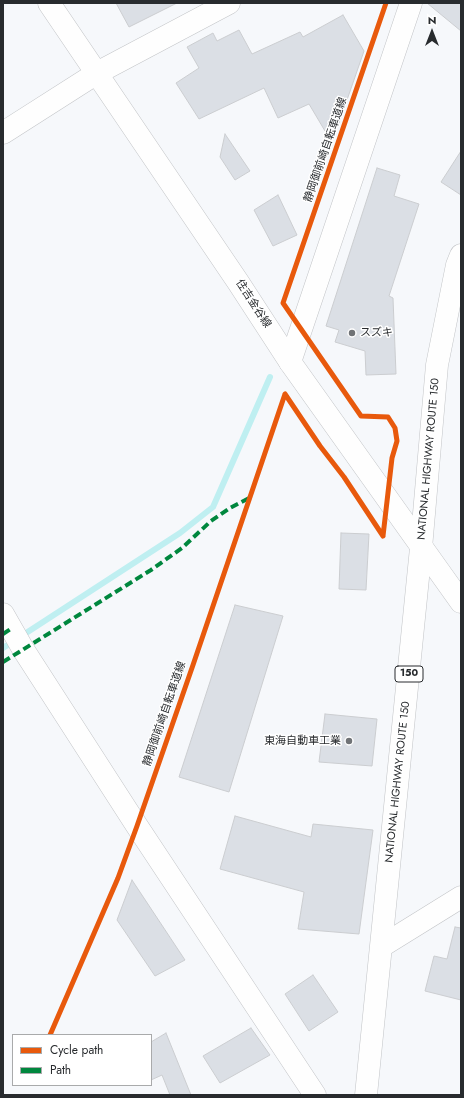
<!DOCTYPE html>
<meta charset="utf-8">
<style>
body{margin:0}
#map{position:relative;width:464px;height:1098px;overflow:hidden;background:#f6f8fb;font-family:Jost,sans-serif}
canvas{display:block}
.frame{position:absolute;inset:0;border:4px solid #282b2e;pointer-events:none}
.legend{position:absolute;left:12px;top:1034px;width:140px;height:52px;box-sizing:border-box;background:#fff;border:1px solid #a9aaab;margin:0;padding:5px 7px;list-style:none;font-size:12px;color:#282b2e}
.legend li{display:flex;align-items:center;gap:8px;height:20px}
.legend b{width:20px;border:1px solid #a9aaab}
.north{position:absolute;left:412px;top:12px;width:40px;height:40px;-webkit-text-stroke:3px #fff;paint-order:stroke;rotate:0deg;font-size:11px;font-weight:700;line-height:16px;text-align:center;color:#282b2e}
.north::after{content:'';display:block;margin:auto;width:14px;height:18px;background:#282b2e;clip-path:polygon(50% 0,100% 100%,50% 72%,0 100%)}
</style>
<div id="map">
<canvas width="464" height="1098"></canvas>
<div class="frame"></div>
<ul class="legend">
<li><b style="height:5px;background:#e8590c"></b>Cycle path</li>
<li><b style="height:5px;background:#00873e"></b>Path</li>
</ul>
<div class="north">N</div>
</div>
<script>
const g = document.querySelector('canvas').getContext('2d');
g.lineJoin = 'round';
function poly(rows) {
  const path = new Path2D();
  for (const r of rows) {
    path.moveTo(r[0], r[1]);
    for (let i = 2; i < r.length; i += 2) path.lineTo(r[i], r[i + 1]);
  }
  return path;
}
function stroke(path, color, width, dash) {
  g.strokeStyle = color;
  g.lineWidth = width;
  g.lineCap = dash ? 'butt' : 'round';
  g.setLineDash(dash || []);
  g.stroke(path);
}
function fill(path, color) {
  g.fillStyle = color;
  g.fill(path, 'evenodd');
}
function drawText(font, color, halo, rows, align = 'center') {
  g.font = font + ' Jost,"Noto Sans JP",sans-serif';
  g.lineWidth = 3;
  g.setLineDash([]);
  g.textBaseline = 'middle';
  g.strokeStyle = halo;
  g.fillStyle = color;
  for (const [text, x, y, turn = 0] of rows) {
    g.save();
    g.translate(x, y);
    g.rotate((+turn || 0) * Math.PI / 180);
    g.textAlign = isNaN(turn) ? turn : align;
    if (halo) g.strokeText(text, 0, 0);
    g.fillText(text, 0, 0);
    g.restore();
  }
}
stroke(poly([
 [3,648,180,533,213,507,270,377]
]), '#bfeff1', 6);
const building = poly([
 [116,3,177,3,129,27,116,3],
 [427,3,461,3,461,31,427,3],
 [343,15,364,51,339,123,325,131,309,104,278,118,264,88,199,119,176,83,199,68,187,47,213,33,217,41,239,30,252,54,300,32,303,37,343,15],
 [225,134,250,171,235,180,220,157,225,134],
 [461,151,461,195,441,182,461,151],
 [377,168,400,175,394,196,419,204,389,296,393,298,396,374,366,375,365,351,335,342,339,330,326,326,377,168],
 [278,195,297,235,273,246,254,210,278,195],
 [341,533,369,534,366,590,339,589,341,533],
 [235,605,283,616,229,792,179,777,235,605],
 [325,714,377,719,372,766,319,762,325,714],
 [235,816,311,837,313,824,373,830,359,934,298,929,304,892,220,869,235,816],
 [132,880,185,960,155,976,117,920,132,880],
 [455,927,461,928,461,1000,425,991,434,956,447,959,455,927],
 [313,975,338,1012,309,1031,285,994,313,975],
 [251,1028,270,1055,220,1083,203,1056,251,1028],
 [166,1033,191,1095,170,1095,162,1075,151,1080,151,1042,166,1033]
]);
fill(building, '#dbdfe5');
stroke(building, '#cbcdd0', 1);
const minor = poly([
 [3,133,97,73,229,3],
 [290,362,411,3],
 [3,614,23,649,137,826,315,1095],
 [382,946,461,897]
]);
const major = poly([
 [49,3,238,282,290,362,461,602]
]);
const highway = poly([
 [366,1095,421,548,437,365,457,265,461,255]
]);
stroke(minor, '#c2c4c7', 23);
stroke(major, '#c2c4c7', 23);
stroke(highway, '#c2c4c7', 23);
stroke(minor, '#fefefe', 22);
stroke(major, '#fefefe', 22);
stroke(highway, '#fefefe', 22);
stroke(poly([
 [3,634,12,628],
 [3,662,151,570,182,548,211,521,230,508,249,498]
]), '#00873e', 4, [8, 4]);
stroke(poly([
 [285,394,320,446,344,477,383,536],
 [383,536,392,458,397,441,395,428,388,417,361,416,283,303,386,3],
 [50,1035,118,878,137,826,193,665,285,394]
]), '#e8590c', 5);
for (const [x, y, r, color] of [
 [352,333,4,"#707376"],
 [349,741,4,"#707376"]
]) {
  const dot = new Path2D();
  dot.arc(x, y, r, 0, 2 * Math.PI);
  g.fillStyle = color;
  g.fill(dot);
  stroke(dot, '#fff', 1.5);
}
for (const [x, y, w] of [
 [409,674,28]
]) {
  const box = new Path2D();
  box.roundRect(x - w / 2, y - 8, w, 16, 3);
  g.fillStyle = '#fff';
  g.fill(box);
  stroke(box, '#282b2e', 1);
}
drawText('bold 10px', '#282b2e', null, [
 ["150",409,674]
]);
drawText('11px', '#282b2e', '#fff', [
 ["静岡御前崎自転車道線",326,150,-71],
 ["住吉金谷線",253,304,57],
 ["NATIONAL HIGHWAY ROUTE 150",429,459,-85],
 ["静岡御前崎自転車道線",165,714,-71],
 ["NATIONAL HIGHWAY ROUTE 150",398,782,-84]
]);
drawText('11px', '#282b2e', '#fff', [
 ["スズキ",360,333],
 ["東海自動車工業",341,741,"right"]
], 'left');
</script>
